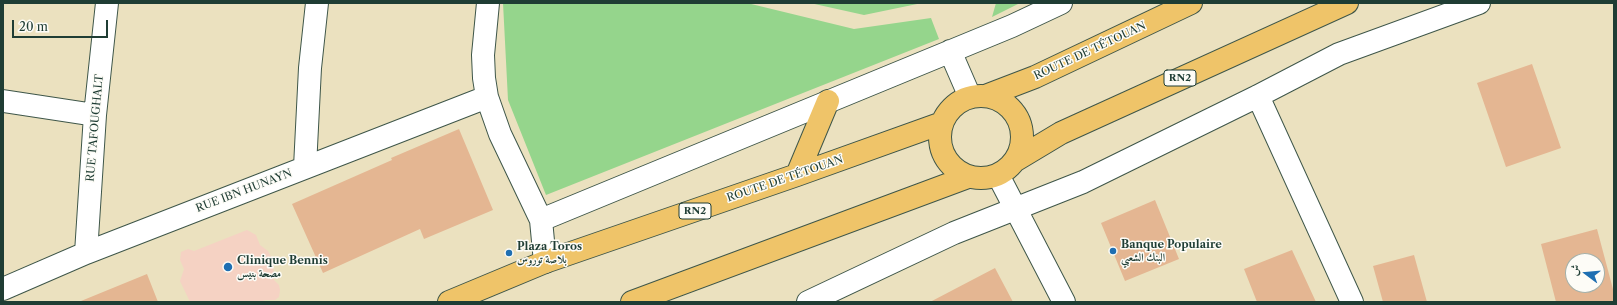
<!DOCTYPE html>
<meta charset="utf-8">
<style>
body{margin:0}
#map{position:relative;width:1617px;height:305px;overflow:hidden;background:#ebe1bf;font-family:"Libre Caslon Text",Amiri,serif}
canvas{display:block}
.frame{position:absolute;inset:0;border:4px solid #1f3d34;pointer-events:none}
.north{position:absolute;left:1565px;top:253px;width:40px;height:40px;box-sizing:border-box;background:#fdfcf7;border:1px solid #a4b0a9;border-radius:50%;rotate:286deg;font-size:11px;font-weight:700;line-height:16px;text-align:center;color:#1f3d34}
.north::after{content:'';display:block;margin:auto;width:14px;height:18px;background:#1f6fb2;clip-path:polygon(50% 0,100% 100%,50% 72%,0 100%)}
.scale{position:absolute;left:12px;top:20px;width:96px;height:18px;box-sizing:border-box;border:2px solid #1f3d34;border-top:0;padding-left:5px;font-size:12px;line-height:14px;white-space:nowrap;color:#1f3d34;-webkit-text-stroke:3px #fdfcf7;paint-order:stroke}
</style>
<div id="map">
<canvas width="1617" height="305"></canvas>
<div class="frame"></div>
<div class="north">ش</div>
<div class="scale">20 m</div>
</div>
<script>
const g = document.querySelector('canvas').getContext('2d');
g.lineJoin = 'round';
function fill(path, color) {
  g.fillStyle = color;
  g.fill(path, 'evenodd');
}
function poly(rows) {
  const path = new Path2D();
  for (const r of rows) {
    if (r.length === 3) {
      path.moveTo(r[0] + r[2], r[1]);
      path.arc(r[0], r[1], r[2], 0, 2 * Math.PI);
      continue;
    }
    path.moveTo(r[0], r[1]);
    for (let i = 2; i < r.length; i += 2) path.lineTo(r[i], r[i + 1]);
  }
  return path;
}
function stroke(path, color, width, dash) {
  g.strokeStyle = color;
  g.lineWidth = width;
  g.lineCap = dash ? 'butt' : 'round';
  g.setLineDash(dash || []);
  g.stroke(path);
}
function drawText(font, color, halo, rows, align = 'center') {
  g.font = font + ' "Libre Caslon Text",Amiri,serif';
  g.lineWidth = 3;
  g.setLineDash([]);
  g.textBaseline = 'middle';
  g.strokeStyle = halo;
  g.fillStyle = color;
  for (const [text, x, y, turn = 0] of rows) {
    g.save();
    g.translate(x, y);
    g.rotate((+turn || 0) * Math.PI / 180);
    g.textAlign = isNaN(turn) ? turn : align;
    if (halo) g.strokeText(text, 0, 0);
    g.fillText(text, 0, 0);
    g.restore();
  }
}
fill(poly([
 [247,230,256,235,260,245,268,251,273,260,274,280,279,285,280,290,279,297,275,300,265,300,261,302,190,302,180,281,184,269,180,260,181,252,188,249,194,251]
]), '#f5d2c3');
fill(poly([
 [503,3,747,3,854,29,931,18,939,39,546,195,508,100],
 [810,3,922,3,864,15],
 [996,3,1020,3,992,17]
]), '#95d58c');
fill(poly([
 [1532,64,1561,148,1506,167,1477,83],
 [459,129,493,210,424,239,420,229,323,273,292,204,392,160,391,158],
 [1155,200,1179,259,1125,281,1101,223],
 [1597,229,1614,293,1614,302,1556,302,1541,244],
 [1573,261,1597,261,1597,285,1573,285],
 [1292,250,1316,302,1257,302,1244,269],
 [1414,255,1427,302,1383,302,1373,266],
 [995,268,1013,302,930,302],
 [147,274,158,302,82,302,81,301]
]), '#e4b692');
const minor = poly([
 [488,3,483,55,484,78,487,97,500,134,541,220,545,262],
 [950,51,970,97],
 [1258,96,1352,302],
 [3,101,95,115],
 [305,167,310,68,317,3],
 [998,175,1064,302],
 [541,220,1012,26,1061,3],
 [86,253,95,115,107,3],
 [3,289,86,253,487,97],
 [808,302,954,233,1083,182,1258,96,1339,54,1479,3]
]);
const highway = poly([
 [988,95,1035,77,1191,3],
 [981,137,41],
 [1016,160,1061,133,1347,3],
 [797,175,828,101],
 [449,302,545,262,797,175,942,123],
 [632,302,968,177]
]);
stroke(minor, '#3e5649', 24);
stroke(highway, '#3e5649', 24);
stroke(minor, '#fff', 22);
stroke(highway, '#efc469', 22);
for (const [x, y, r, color] of [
 [1113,251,4,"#1f6fb2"],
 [509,253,4,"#1f6fb2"],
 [228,267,5,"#1f6fb2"]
]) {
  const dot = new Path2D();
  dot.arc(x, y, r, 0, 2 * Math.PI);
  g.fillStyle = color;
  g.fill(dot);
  stroke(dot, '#fdfcf7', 1.5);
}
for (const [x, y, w] of [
 [1180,78,32],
 [695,211,32]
]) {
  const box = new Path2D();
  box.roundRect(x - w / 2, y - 8, w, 16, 3);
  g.fillStyle = '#fdfcf7';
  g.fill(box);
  stroke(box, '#1f3d34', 1);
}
drawText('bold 10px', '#1f3d34', null, [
 ["RN2",1180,78],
 ["RN2",695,211]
]);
drawText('11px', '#1f3d34', '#fdfcf7', [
 ["ROUTE DE TÉTOUAN",1090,51,-25],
 ["RUE TAFOUGHALT",95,128,-85],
 ["ROUTE DE TÉTOUAN",785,179,-19],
 ["RUE IBN HUNAYN",244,191,-21]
]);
drawText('bold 11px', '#1f3d34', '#fdfcf7', [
 ["Banque Populaire",1121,245],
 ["البنك الشعبي",1121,258],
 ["Plaza Toros",517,247],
 ["بلاصة توروس",517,260],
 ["Clinique Bennis",237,261],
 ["مصحة بنيس",237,274]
], 'left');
</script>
